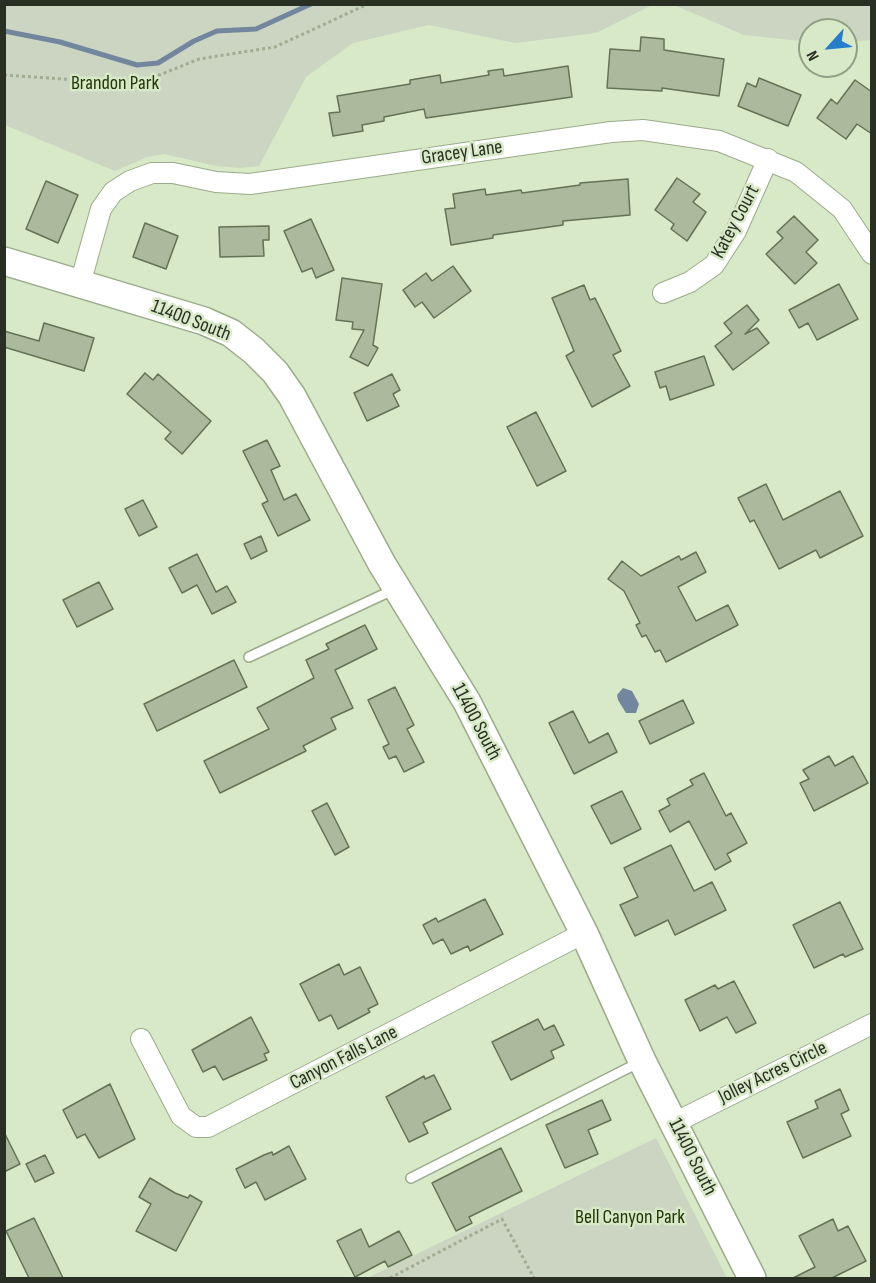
<!DOCTYPE html>
<style>
body{margin:0}
#map{position:relative;width:876px;height:1283px;overflow:hidden;background:#d7e9c7;font-family:"Sofia Sans Condensed",sans-serif}
canvas{display:block}
.frame{position:absolute;inset:0;border:6px solid #293023;pointer-events:none}
.north{position:absolute;left:798px;top:18px;width:60px;height:60px;box-sizing:border-box;background:#d7e9c7;border:2px solid #919f85;border-radius:50%;rotate:243deg;font-size:16px;font-weight:700;line-height:24px;text-align:center;color:#293023}
.north::after{content:'';display:block;margin:auto;width:21px;height:27px;background:#267ecb;clip-path:polygon(50% 0,100% 100%,50% 72%,0 100%)}
</style>
<div id="map">
<canvas width="876" height="1283"></canvas>
<div class="frame"></div>
<div class="north">N</div>
</div>
<script>
const g = document.querySelector('canvas').getContext('2d');
g.lineJoin = 'round';
function fill(path, color) {
  g.fillStyle = color;
  g.fill(path, 'evenodd');
}
function poly(rows) {
  const path = new Path2D();
  for (const r of rows) {
    path.moveTo(r[0], r[1]);
    for (let i = 2; i < r.length; i += 2) path.lineTo(r[i], r[i + 1]);
  }
  return path;
}
function stroke(path, color, width, dash) {
  g.strokeStyle = color;
  g.lineWidth = width;
  g.lineCap = dash ? 'butt' : 'round';
  g.setLineDash(dash || []);
  g.stroke(path);
}
function drawText(font, color, halo, rows, align = 'center') {
  g.font = font + ' "Sofia Sans Condensed",sans-serif';
  g.lineWidth = 5;
  g.setLineDash([]);
  g.textBaseline = 'middle';
  g.strokeStyle = halo;
  g.fillStyle = color;
  for (const [text, x, y, turn = 0] of rows) {
    g.save();
    g.translate(x, y);
    g.rotate((+turn || 0) * Math.PI / 180);
    g.textAlign = isNaN(turn) ? turn : align;
    if (halo) g.strokeText(text, 0, 0);
    g.fillText(text, 0, 0);
    g.restore();
  }
}
fill(poly([
 [4,5,5,4,652,5,596,33,515,43,429,25,353,43,306,77,259,166,240,168,216,166,164,154,147,157,115,171,5,125],
 [674,5,871,5,871,40,846,42,846,30,810,30,810,42,744,35],
 [656,1138,727,1278,367,1278]
]), '#cbd5c2');
fill(poly([
 [623,688,632,691,639,704,636,713,626,713,618,700,617,695]
]), '#72879e');
stroke(poly([
 [4,31,60,42,137,65,158,63,194,41,217,31,256,29,311,4]
]), '#72879e', 5);
const building = poly([
 [641,37,664,39,664,50,724,59,719,96,662,88,662,91,607,88,610,49,640,51,641,37],
 [568,66,572,97,426,118,424,109,384,117,384,121,362,125,363,131,333,136,329,113,340,112,337,96,410,84,410,80,440,75,441,83,489,75,488,71,503,69,504,76,568,66],
 [759,78,801,95,788,126,738,106,747,83,756,87,759,78],
 [855,80,872,92,872,134,857,124,846,139,817,118,831,99,837,104,855,80],
 [677,178,700,194,693,202,706,212,687,241,671,229,674,224,655,210,677,178],
 [628,179,630,215,563,221,563,225,493,235,493,238,451,245,445,209,455,208,453,194,485,189,486,195,521,190,522,193,580,185,580,183,628,179],
 [46,181,78,195,58,243,26,229,46,181],
 [794,216,818,240,806,252,817,263,795,284,766,254,783,238,777,232,794,216],
 [311,219,334,270,316,278,312,268,302,272,284,231,311,219],
 [145,223,178,236,166,269,133,257,145,223],
 [269,226,269,240,263,240,264,256,220,257,219,227,269,226],
 [453,266,471,291,434,318,422,302,415,307,403,290,426,273,432,281,453,266],
 [342,278,382,284,373,345,378,348,368,366,350,357,364,330,352,329,353,322,336,320,342,278],
 [839,284,858,319,817,340,808,323,799,328,789,310,839,284],
 [584,285,590,300,595,298,621,351,613,355,630,386,592,407,566,356,574,351,552,298,584,285],
 [747,305,759,320,745,334,757,328,769,343,733,370,715,346,732,333,724,323,747,305],
 [44,323,94,338,84,371,4,347,4,331,39,341,44,323],
 [704,356,714,385,670,400,666,386,660,388,655,372,704,356],
 [145,373,153,380,158,374,211,421,182,454,165,439,171,432,127,394,145,373],
 [392,374,400,390,393,394,399,406,367,421,354,393,392,374],
 [536,412,566,471,537,486,507,427,536,412],
 [267,440,280,466,271,470,284,500,296,494,310,520,278,536,262,504,268,501,243,451,267,440],
 [766,484,783,520,840,491,863,536,820,558,816,550,779,569,754,520,750,522,738,498,766,484],
 [143,500,157,527,139,536,125,509,143,500],
 [261,536,267,551,251,559,244,544,261,536],
 [696,552,706,572,678,587,696,621,728,605,738,625,666,662,660,650,655,652,646,635,642,637,636,625,640,623,624,591,608,579,622,561,641,576,679,556,681,560,696,552],
 [197,554,216,592,227,586,236,602,212,614,197,585,182,593,169,568,197,554],
 [99,582,113,609,77,627,63,600,99,582],
 [365,625,377,649,335,670,353,708,331,718,336,729,303,746,306,751,220,793,204,761,269,729,257,708,314,678,306,660,329,649,326,644,365,625],
 [234,660,247,687,157,731,144,704,234,660],
 [395,687,414,725,407,729,424,762,404,772,396,756,389,759,383,747,389,744,368,700,395,687],
 [683,700,694,723,650,744,639,721,683,700],
 [573,711,589,743,608,733,617,752,574,774,549,723,573,711],
 [829,756,835,766,853,756,868,783,814,811,800,783,809,779,803,770,829,756],
 [704,773,726,816,731,813,747,843,727,854,731,861,715,870,689,821,670,832,659,811,670,805,667,799,693,785,690,780,704,773],
 [622,791,641,829,611,844,591,806,622,791],
 [327,803,349,847,335,855,312,811,327,803],
 [671,845,694,891,712,882,726,910,675,935,668,920,635,936,620,905,638,897,624,868,671,845],
 [485,899,503,934,470,951,468,946,451,954,443,939,433,944,423,925,436,918,438,922,485,899],
 [840,902,863,949,845,957,843,954,814,968,793,925,840,902],
 [339,964,344,975,360,967,378,1004,368,1009,370,1012,338,1029,331,1015,319,1021,300,984,339,964],
 [734,981,756,1023,736,1033,727,1017,700,1031,685,1000,715,985,718,989,734,981],
 [251,1017,269,1052,264,1054,267,1060,223,1080,215,1066,203,1072,192,1050,251,1017],
 [538,1019,544,1030,554,1025,564,1045,551,1051,554,1058,511,1080,492,1042,538,1019],
 [434,1075,451,1109,423,1123,428,1133,409,1142,386,1097,424,1076,425,1079,434,1075],
 [110,1084,135,1139,99,1158,85,1134,77,1138,63,1110,110,1084],
 [840,1089,849,1110,841,1114,851,1136,803,1158,787,1122,818,1108,815,1101,840,1089],
 [602,1100,611,1120,588,1130,598,1154,565,1168,546,1125,602,1100],
 [4,1132,20,1164,4,1172,4,1132],
 [289,1146,306,1179,265,1200,256,1182,245,1188,236,1169,264,1155,272,1152,273,1155,289,1146],
 [501,1148,522,1191,469,1217,472,1223,456,1231,432,1183,501,1148],
 [45,1155,54,1173,35,1182,26,1164,45,1155],
 [150,1178,175,1193,188,1198,190,1195,202,1202,176,1251,136,1231,151,1204,139,1197,150,1178],
 [34,1218,63,1278,29,1278,6,1231,34,1218],
 [833,1219,838,1231,848,1226,866,1261,832,1278,793,1278,815,1267,799,1236,833,1219],
 [361,1229,369,1247,399,1231,412,1255,388,1267,385,1261,355,1277,337,1241,361,1229]
]);
fill(building, '#abba9d');
stroke(building, '#647355', 1.5);
const lane = poly([
 [249,657,393,590],
 [411,1178,640,1062]
]);
const street = poly([
 [80,284,101,209,113,192,130,181,152,173,173,173,216,182,250,184,611,132,643,130,719,141,796,172,842,209,872,254],
 [663,293,690,282,714,265,736,231,768,159],
 [141,1039,181,1116,196,1127,208,1127,584,933],
 [674,1123,872,1024]
]);
const secondary = poly([
 [4,261,204,321,231,333,254,351,275,372,292,396,382,564,467,702,584,933,642,1061,752,1278]
]);
stroke(lane, '#9bab8b', 12);
stroke(street, '#9bab8b', 22);
stroke(secondary, '#9bab8b', 30);
stroke(poly([
 [4,75,137,84,199,59,275,47,368,4],
 [390,1278,502,1219,534,1278]
]), '#9fad92', 3, [3, 3]);
stroke(lane, '#fff', 9);
stroke(street, '#fff', 20);
stroke(secondary, '#fff', 27);
drawText('20px', '#223506', '#d7e9c7', [
 ["Brandon Park",115,84],
 ["Bell Canyon Park",630,1218]
]);
drawText('20px', '#293023', '#d7e9c7', [
 ["Gracey Lane",462,153,-8],
 ["Katey Court",736,222,-62],
 ["11400 South",191,321,21],
 ["11400 South",476,722,62],
 ["Canyon Falls Lane",344,1058,-27],
 ["Jolley Acres Circle",773,1073,-26],
 ["11400 South",692,1157,63]
]);
</script>
